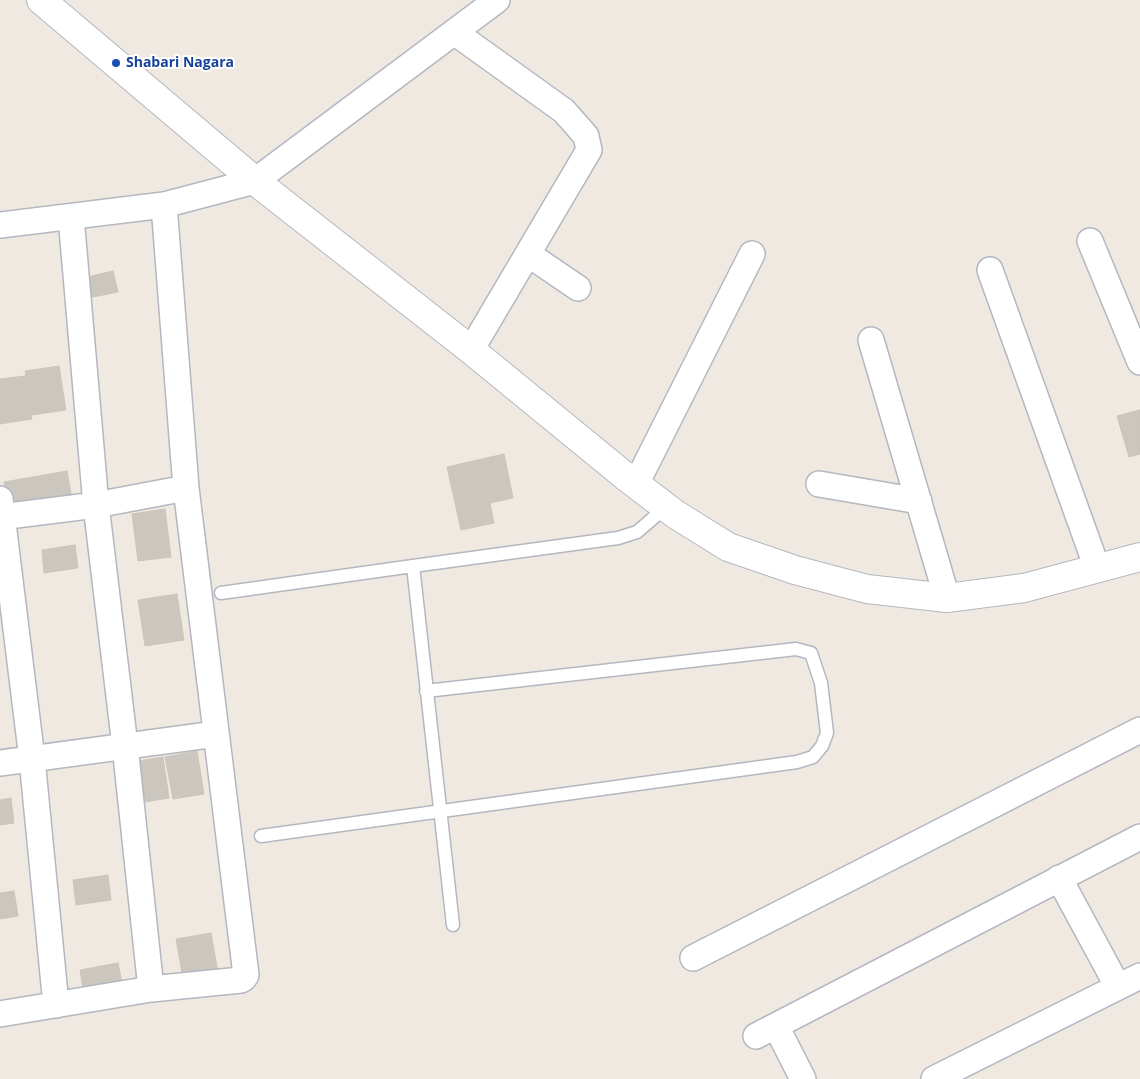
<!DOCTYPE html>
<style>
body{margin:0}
canvas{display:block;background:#efe9e1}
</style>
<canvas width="1140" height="1079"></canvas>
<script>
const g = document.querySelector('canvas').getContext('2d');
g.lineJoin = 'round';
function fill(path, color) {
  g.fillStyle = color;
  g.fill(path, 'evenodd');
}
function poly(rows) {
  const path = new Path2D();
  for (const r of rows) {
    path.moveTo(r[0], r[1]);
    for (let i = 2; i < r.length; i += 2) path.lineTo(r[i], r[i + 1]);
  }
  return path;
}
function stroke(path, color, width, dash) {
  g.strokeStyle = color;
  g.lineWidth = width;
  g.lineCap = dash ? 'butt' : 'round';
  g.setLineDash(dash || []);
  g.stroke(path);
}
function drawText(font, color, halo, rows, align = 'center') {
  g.font = font + ' "Open Sans",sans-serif';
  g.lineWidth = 4;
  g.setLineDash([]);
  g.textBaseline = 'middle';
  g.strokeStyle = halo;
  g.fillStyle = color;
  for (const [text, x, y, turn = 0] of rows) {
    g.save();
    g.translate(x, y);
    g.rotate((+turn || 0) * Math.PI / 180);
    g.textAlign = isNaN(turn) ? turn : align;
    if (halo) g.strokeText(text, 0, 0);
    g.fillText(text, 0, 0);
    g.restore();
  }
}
const building = poly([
 [113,271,118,292,88,298,83,278,113,271],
 [59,366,66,410,32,415,25,371,59,366],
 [25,376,32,419,0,424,0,379,25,376],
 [1140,410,1140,454,1129,457,1117,416,1140,410],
 [504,454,513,498,490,503,494,523,461,530,447,467,504,454],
 [67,471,72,499,9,510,4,482,67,471],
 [165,509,171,557,138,561,132,514,165,509],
 [75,545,78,568,44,573,42,550,75,545],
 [177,594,184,640,145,646,138,600,177,594],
 [197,751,204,794,173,799,165,757,197,751],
 [163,757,169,798,138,803,132,762,163,757],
 [11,798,14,823,0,825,0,800,11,798],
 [108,875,111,900,76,905,73,880,108,875],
 [14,891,18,916,0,919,0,893,14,891],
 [211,933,219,978,184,984,176,939,211,933],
 [118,963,123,988,84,995,80,970,118,963]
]);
fill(building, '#cbc7bf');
stroke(building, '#cbc5ba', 1);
const service = poly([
 [413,566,453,925],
 [221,593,413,566,618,538,637,532,666,507],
 [261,836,797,762,813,757,822,746,827,733,821,683,811,653,796,649,426,691]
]);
const minor = poly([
 [454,32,564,111,586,136,589,150,471,350],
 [71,217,96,505,125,746,151,989],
 [0,225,164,205,255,181,497,0],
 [1090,241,1140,362],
 [528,254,578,288],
 [990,270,1097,568],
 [871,340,947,598],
 [636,484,752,254],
 [819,484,919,501],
 [0,499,32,759,56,1005],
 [0,517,96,505,186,488],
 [0,763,216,734],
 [1059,878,1118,987],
 [693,958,1140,730],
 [0,1014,151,989,241,980,244,978,246,975,186,488,164,205],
 [776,1026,803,1079],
 [756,1036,1140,837],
 [934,1079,1140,976]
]);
const tertiary = poly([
 [41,0,255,181,471,350,625,476,675,514,728,547,795,570,867,589,947,598,1024,588,1140,557]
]);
stroke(service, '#b4b7c1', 15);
stroke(minor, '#b4b7c1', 28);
stroke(tertiary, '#b4b7c1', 30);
stroke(service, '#fff', 12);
stroke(minor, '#fff', 25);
stroke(tertiary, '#fff', 28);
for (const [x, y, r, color] of [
 [116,63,5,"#1a4fb4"]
]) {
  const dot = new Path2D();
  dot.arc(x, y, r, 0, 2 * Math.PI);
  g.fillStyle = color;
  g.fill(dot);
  stroke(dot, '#fff', 2);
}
drawText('bold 14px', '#164399', '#fff', [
 ["Shabari Nagara",126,63]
], 'left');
</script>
